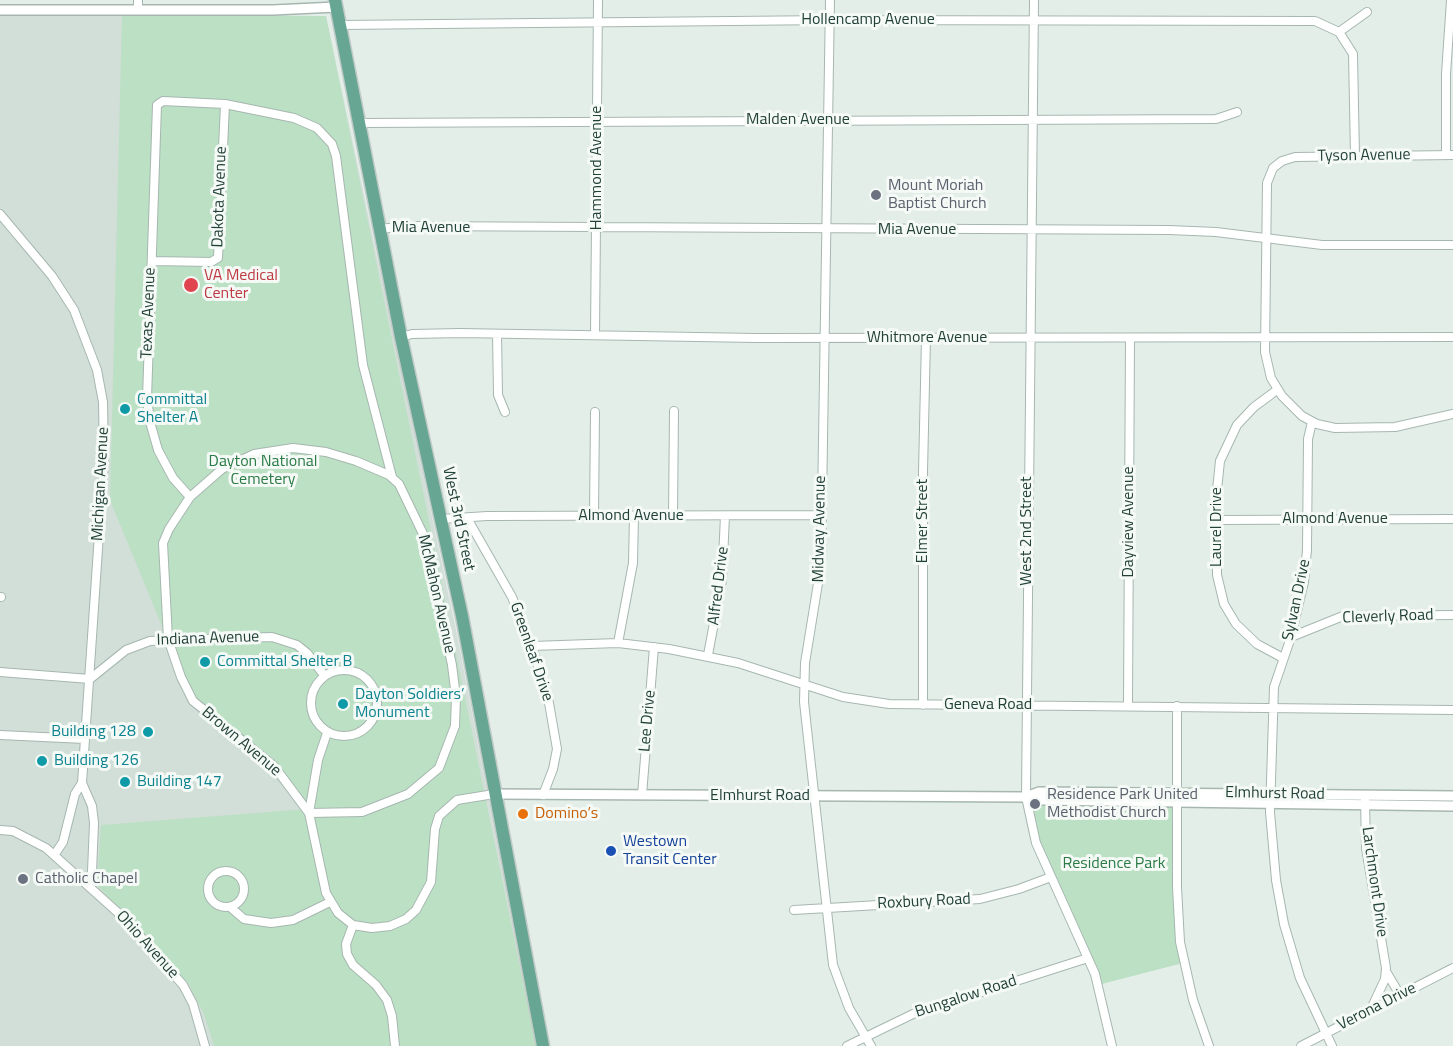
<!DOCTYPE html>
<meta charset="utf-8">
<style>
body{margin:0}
canvas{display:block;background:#e4eee9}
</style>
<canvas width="1453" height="1046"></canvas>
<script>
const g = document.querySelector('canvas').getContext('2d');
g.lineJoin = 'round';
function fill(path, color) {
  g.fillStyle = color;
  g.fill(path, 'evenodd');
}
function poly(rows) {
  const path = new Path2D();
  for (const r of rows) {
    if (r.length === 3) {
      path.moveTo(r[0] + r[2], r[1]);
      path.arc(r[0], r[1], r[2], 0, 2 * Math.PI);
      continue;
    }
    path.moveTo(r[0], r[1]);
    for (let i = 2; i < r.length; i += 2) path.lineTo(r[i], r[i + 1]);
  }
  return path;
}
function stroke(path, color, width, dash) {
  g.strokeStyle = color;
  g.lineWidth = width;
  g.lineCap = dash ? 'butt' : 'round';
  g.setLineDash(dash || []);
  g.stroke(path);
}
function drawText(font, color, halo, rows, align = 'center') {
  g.font = font + ' "Titillium Web",sans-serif';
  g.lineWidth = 6;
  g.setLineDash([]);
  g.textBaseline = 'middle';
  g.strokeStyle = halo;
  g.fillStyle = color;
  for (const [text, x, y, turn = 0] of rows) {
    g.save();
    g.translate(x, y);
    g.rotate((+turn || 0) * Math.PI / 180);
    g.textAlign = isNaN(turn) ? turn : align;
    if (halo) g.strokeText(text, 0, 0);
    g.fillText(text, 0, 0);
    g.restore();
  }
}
fill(poly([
 [122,15,326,16,457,635,536,1046,0,1046,0,16]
]), '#d2ded8');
fill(poly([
 [122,15,326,16,536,1046,214,1046,204,1014,189,984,97,885,101,825,308,809,193,701,110,500],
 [1026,797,1178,802,1183,963,1098,985,1036,843]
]), '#bce0c4');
const minor = poly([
 [830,0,821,565,805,663,804,702,833,965,849,1008,871,1046],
 [1034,0,1026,797,1036,843,1095,974,1112,1046],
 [138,9,138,0],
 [340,25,830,20,1315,21,1339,32,1353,54,1355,156],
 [1339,32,1367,12],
 [359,123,1216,119,1237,112],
 [1446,155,1446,74,1451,0],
 [1453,155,1295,157,1282,161,1273,168,1267,183,1265,352,1271,378,1282,396,1302,416,1317,424,1335,428,1395,427,1453,414],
 [0,214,52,276,74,310,97,370,103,402,104,461,82,783,75,794,63,842,55,854],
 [380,229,407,226,1169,230,1216,232,1322,245,1453,245],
 [152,261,211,262,218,258,225,104],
 [497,334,498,395,505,412],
 [595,335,598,0],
 [401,337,412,334,460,333,756,338,1453,337],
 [1277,390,1254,407,1237,425,1220,461,1217,490,1217,575,1224,604,1236,624,1257,644,1283,658],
 [1312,422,1308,439,1307,550,1304,582,1290,640,1274,687,1270,812,1276,880,1284,924,1300,978,1332,1046],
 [293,448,326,452,356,461,389,475,399,484,425,538,452,665,456,697,455,726,439,768,408,794,362,812,309,813,274,766,193,701,181,677,168,639,163,543,169,529,190,497,222,469,254,454,293,448],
 [190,497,173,478,158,450,150,422,147,398,157,105,163,101,225,104,294,118,317,128,332,144,336,156,363,365,392,477],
 [594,516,595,412],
 [673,516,674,411],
 [467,518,512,597,534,653,549,703,557,749,553,769,543,795],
 [441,519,487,516,820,515],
 [1218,520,1453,519],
 [0,597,1,597],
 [1291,637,1343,616,1453,615],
 [618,643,633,563,634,516],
 [532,646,618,643,669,649,738,663,843,697,889,704,1453,710],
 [708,655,722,580,725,516],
 [344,703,33],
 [0,672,90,679,126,650,150,641,272,637,297,645,307,653,324,675],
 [923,705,923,472,926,338],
 [1128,705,1130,338],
 [1177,706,1177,887,1180,942,1193,1000,1209,1046],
 [327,733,318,760,309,813,326,893,338,913,353,925,372,928,390,926,406,919,416,910,431,882,435,829,439,816,457,800,494,794],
 [0,735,85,739],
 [82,783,92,806,94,823,92,872,88,884],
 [642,795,654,647],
 [1365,800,1366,848,1386,968,1385,979,1371,1009],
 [0,830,13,831,46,848,125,919,183,985,193,1004,205,1046],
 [226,889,18],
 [230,907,244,919,271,923,293,920,330,902],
 [794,910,980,899,1019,889,1051,877],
 [353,925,346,944,347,954,353,965,376,985,387,1000,392,1016,395,1046],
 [1387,973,1400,995],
 [847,1046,913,1014,1088,958],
 [1301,1046,1453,968]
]);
const tertiary = poly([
 [0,10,273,10,336,7],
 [494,794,1026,797,1041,800,1453,806],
 [1026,797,1039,792,1453,796]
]);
const primary = poly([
 [335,0,401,337,462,616,543,1046]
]);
stroke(minor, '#a6b7b0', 10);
stroke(tertiary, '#a6b7b0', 12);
stroke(primary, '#c1cac7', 15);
stroke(minor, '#fff', 8);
stroke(tertiary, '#fff', 9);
stroke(primary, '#66a693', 12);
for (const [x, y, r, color] of [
 [876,195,6,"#6b7280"],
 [191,285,8,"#e0444e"],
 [125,409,6,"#0f9aa8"],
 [205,662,6,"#0f9aa8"],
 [343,704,6,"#0f9aa8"],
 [148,732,6,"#0f9aa8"],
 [42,761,6,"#0f9aa8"],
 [125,782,6,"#0f9aa8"],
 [1035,804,6,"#6b7280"],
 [523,814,6,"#e8710a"],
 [611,851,6,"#1a4fb4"],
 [23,879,6,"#6b7280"]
]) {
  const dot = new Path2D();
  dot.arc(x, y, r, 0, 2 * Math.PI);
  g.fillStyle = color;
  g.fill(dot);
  stroke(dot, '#f5faf7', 2);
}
drawText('16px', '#224138', '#f5faf7', [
 ["Hollencamp Avenue",868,20],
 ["Malden Avenue",798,120],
 ["Tyson Avenue",1364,156,-1],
 ["Hammond Avenue",597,168,-90],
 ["Dakota Avenue",220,197,-88],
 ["Mia Avenue",431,228],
 ["Mia Avenue",917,230],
 ["Texas Avenue",149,313,-88],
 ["Whitmore Avenue",927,338],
 ["Michigan Avenue",101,484,-87],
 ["Almond Avenue",631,516],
 ["West 3rd Street",458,519,78],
 ["Almond Avenue",1335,519],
 ["Elmer Street",923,521,-90],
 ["Dayview Avenue",1129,522,-90],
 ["Laurel Drive",1217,527,-90],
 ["Midway Avenue",820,529,-89],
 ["West 2nd Street",1027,531,-90],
 ["Alfred Drive",719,586,-83],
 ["McMahon Avenue",436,594,77],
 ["Sylvan Drive",1297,600,-78],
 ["Cleverly Road",1388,617,-2],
 ["Indiana Avenue",208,639,-2],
 ["Greenleaf Drive",531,652,71],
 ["Geneva Road",988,705],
 ["Lee Drive",648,721,-85],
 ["Brown Avenue",241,742,40],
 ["Elmhurst Road",1275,794,1],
 ["Elmhurst Road",760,796],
 ["Larchmont Drive",1374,882,82],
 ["Roxbury Road",924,902,-3],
 ["Ohio Avenue",147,945,48],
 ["Bungalow Road",966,997,-18],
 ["Verona Drive",1377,1007,-27]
]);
drawText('16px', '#5b616d', '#f5faf7', [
 ["Mount Moriah",888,186],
 ["Baptist Church",888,204],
 ["Residence Park United",1047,795],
 ["Methodist Church",1047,813],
 ["Catholic Chapel",35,879]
], 'left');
drawText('16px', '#be3a42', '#f5faf7', [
 ["VA Medical",204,276],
 ["Center",204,294]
], 'left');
drawText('16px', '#0d838f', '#f5faf7', [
 ["Committal",137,400],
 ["Shelter A",137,418],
 ["Committal Shelter B",217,662],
 ["Dayton Soldiers’",355,695],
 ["Monument",355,713],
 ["Building 128",136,732,"right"],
 ["Building 126",54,761],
 ["Building 147",137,782]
], 'left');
drawText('16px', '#2a7b46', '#f5faf7', [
 ["Dayton National",263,462],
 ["Cemetery",263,480],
 ["Residence Park",1114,864]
]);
drawText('16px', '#c56008', '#f5faf7', [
 ["Domino’s",535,814]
], 'left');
drawText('16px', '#164399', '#f5faf7', [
 ["Westown",623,842],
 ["Transit Center",623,860]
], 'left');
</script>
